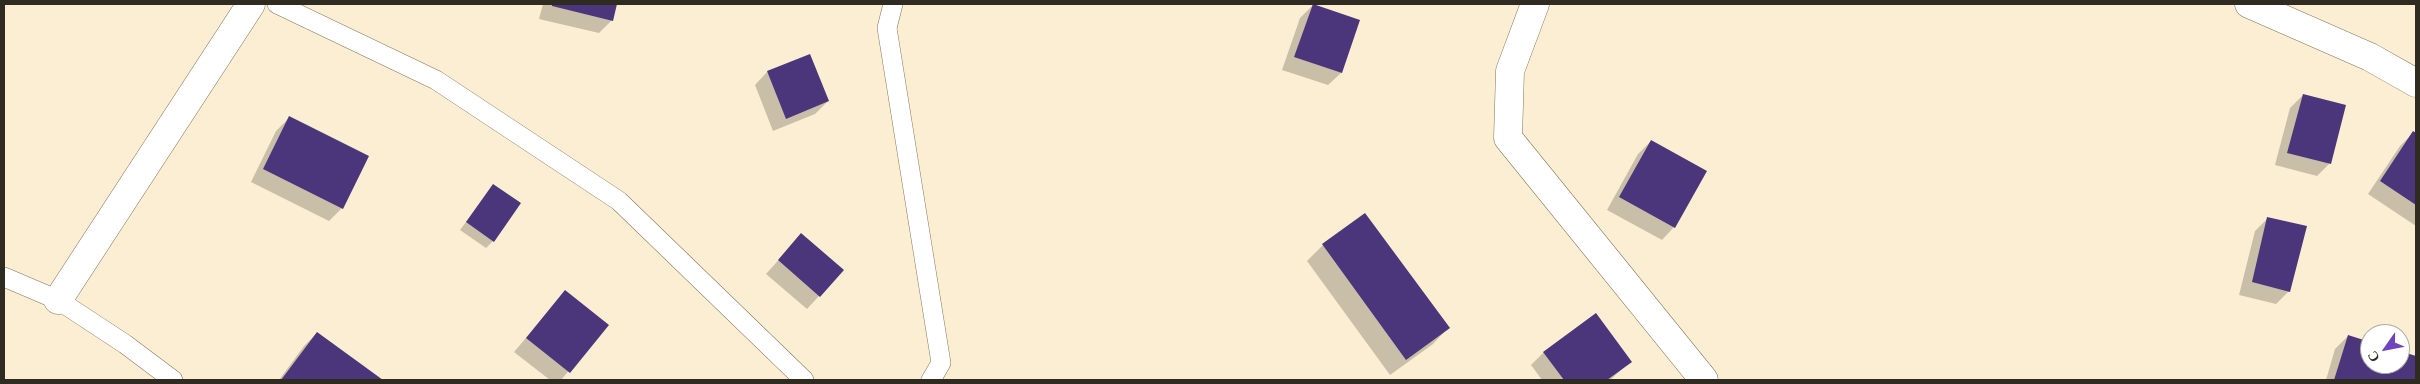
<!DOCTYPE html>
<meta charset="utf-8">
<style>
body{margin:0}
#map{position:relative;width:2420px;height:384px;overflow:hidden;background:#fceed2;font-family:"Crimson Pro",serif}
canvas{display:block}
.frame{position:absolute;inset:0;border:5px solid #302b20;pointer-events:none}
.north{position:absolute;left:2360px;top:324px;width:50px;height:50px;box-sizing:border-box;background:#fff;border:1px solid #acaaa6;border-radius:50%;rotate:237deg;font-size:14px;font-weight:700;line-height:20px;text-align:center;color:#302b20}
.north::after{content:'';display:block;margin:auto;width:18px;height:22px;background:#6e43bb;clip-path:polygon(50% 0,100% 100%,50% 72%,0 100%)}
</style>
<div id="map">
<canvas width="2420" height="384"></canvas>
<div class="frame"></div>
<div class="north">С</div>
</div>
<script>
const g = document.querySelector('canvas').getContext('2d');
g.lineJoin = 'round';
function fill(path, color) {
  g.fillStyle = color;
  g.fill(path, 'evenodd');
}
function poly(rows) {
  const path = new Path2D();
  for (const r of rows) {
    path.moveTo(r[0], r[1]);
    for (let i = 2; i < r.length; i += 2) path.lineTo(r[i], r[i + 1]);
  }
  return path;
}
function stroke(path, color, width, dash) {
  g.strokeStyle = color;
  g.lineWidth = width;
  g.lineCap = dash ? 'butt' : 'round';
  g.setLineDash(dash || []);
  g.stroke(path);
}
fill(poly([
 [543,4,616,4,612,20,599,33,539,19],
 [1313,5,1341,73,1328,85,1282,70,1300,18],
 [767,72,828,101,815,114,773,131,755,85],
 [2303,95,2329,164,2317,176,2275,165,2290,108],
 [289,118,342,208,329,221,251,182,276,131],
 [2413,133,2416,135,2416,226,2368,194,2400,146],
 [1651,141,1674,227,1662,240,1607,210,1638,154],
 [493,186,493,241,486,248,460,230],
 [1365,214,1448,328,1433,344,1390,375,1307,261,1323,245],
 [2268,218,2289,291,2276,304,2239,295,2255,231],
 [801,235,819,296,807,309,766,274],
 [565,292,607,325,561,380,550,380,514,352],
 [317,333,381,380,279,380,304,346],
 [2348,336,2370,343,2370,364,2400,364,2400,352,2416,358,2416,380,2326,380,2335,349],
 [1544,352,1630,362,1610,380,1542,380,1531,365]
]), '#0003');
fill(poly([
 [552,4,617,4,613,21,552,6],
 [1313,4,1360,20,1342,73,1294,57],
 [810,54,829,101,786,119,767,71],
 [2303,94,2346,105,2331,164,2287,153],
 [289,116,369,156,343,209,263,169],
 [2413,131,2416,133,2416,205,2380,181],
 [1651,140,1707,171,1675,228,1619,197],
 [493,184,521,203,494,242,466,222],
 [1365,213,1450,328,1406,360,1322,244],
 [2267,217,2307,226,2290,292,2252,282],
 [801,233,844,270,820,297,778,260],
 [565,290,609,325,570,373,526,338],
 [1596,313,1632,362,1607,380,1564,380,1543,352],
 [317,332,383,380,281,380],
 [2348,335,2370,342,2370,364,2400,364,2400,351,2416,356,2416,380,2334,380]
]), '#4b357b');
const lane = poly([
 [277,4,436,80,619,201,804,380],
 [893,4,887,28,941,363,931,380],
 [4,277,58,300,125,344,173,380]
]);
const street = poly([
 [1535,4,1510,71,1508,138,1704,380],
 [2249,4,2370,57,2416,83],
 [58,300,251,4]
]);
stroke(lane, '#82755c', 20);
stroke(street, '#82755c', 29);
stroke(lane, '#fff', 19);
stroke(street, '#fff', 28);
</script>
